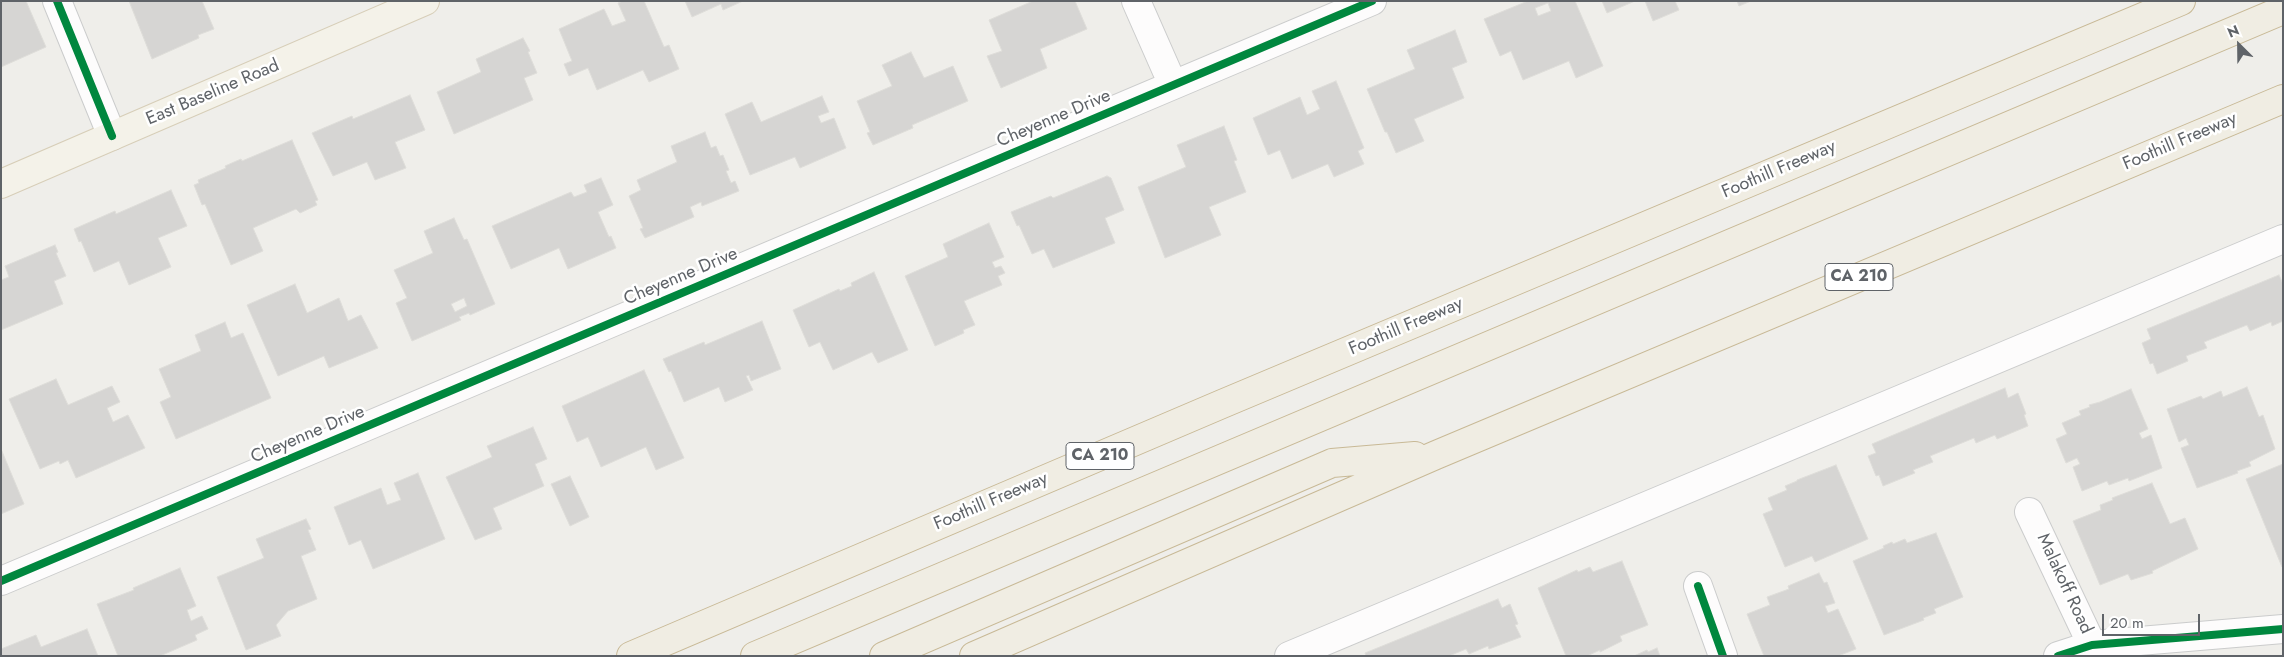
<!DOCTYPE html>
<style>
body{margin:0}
#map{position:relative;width:2284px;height:657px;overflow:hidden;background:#efeeea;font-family:Jost,sans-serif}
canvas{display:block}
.frame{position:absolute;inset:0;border:2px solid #5f6368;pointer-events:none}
.north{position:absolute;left:2214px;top:20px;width:50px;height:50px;-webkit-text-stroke:4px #fff;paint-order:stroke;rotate:337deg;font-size:14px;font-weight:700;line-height:20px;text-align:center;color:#5f6368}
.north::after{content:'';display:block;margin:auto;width:18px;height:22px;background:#5f6368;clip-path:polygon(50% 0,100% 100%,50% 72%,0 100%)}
.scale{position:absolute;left:2102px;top:614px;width:98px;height:22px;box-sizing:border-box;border:2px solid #5f6368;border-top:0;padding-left:6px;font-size:15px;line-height:18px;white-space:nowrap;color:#5f6368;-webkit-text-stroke:4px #fff;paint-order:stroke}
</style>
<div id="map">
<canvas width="2284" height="657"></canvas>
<div class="frame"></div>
<div class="north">N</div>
<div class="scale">20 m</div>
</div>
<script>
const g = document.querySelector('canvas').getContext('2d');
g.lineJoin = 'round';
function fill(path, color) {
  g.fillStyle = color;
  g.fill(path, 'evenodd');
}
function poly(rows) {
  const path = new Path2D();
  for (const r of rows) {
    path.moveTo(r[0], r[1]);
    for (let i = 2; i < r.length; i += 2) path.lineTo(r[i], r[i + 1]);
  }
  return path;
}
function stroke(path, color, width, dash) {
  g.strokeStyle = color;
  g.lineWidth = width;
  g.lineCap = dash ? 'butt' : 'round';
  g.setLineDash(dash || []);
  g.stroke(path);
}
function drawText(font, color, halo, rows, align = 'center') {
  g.font = font + ' Jost,sans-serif';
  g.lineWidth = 5;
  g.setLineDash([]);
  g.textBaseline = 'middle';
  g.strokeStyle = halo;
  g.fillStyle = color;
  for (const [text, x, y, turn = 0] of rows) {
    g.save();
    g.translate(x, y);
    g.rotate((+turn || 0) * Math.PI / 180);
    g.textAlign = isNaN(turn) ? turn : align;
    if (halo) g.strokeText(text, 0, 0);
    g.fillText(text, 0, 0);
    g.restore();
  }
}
const building = poly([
 [1,1,26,1,46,47,1,67,1,1],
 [129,1,202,1,214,29,198,35,199,38,152,59,129,1],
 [623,1,644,1,664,47,669,45,679,69,649,82,643,70,597,90,588,68,569,76,564,64,572,61,559,29,604,9,612,26,626,21,618,3,623,1],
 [685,1,743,1,723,10,721,4,692,17,685,1],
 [1033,1,1075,1,1087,29,1040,49,1047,68,1001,88,987,56,1002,51,989,20,1033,1],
 [1528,1,1575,1,1603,66,1576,78,1569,61,1523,80,1511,51,1500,56,1484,19,1528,1],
 [1548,3,1551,11,1538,16,1535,8,1548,3],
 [1602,1,1635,1,1607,13,1602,1],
 [1645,1,1675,1,1679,10,1653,21,1645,1],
 [1737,1,1751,1,1739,6,1737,1],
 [1455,30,1467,62,1452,68,1464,98,1414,119,1424,141,1396,153,1387,132,1385,132,1367,89,1415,69,1407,50,1455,30],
 [523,38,530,51,528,52,537,73,524,78,533,100,454,134,437,92,481,72,476,59,523,38],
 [911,52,924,78,953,66,968,101,912,125,913,128,873,145,867,133,870,132,857,101,892,86,882,65,911,52],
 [1336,81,1364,148,1358,151,1364,164,1334,177,1328,164,1292,179,1280,150,1268,155,1253,118,1300,97,1307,115,1320,109,1312,91,1336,81],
 [410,95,425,130,395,142,406,168,375,180,367,162,333,176,312,133,352,116,353,119,410,95],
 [822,96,829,112,818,116,821,123,834,118,846,148,800,168,795,157,750,175,725,114,752,102,761,122,822,96],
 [1224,126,1237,160,1234,161,1246,192,1209,207,1221,235,1165,258,1138,187,1186,167,1177,145,1224,126],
 [705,132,711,148,716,146,720,156,723,155,729,170,726,171,731,183,735,181,739,191,702,206,701,202,690,207,694,217,645,238,640,229,643,228,629,196,641,190,637,180,677,162,671,146,705,132],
 [292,140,318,200,315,201,317,205,300,213,296,209,253,228,263,251,231,265,205,204,202,205,194,185,199,183,198,180,226,168,225,166,241,159,242,161,292,140],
 [1107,176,1111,178,1124,210,1105,218,1115,243,1053,268,1044,249,1032,254,1019,225,1017,226,1011,212,1051,196,1053,198,1107,176],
 [601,178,613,205,598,212,609,237,611,236,616,248,568,269,559,248,511,269,492,226,571,192,574,197,587,192,584,185,601,178],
 [171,190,187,226,158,238,171,267,129,285,119,261,94,272,81,241,79,242,74,229,115,211,116,214,171,190],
 [454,218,464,240,467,239,495,304,470,315,469,313,459,317,461,320,412,341,396,303,407,298,394,270,433,253,424,231,454,218],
 [464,298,467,306,455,312,451,304,464,298],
 [989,223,1004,257,992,262,995,268,1001,266,1005,273,998,276,1002,285,964,301,975,325,963,330,964,333,935,346,905,276,948,257,943,244,989,223],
 [55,245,58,252,56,253,66,276,54,281,63,304,1,330,1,280,9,277,5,266,55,245],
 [874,272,908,350,878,363,872,352,833,370,820,342,809,347,793,310,839,289,840,291,852,286,851,283,874,272],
 [2279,275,2283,284,2283,321,2272,326,2271,322,2250,331,2247,325,2204,342,2207,348,2186,356,2188,361,2157,374,2153,363,2150,364,2142,343,2151,339,2147,329,2279,275],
 [295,284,307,313,339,298,348,321,361,315,378,348,329,368,324,356,278,376,247,305,295,284],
 [762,321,781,369,751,381,749,375,746,376,753,390,725,402,719,387,684,402,671,371,669,372,663,359,704,342,705,345,762,321],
 [225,322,231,338,243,333,271,398,176,439,160,402,171,397,159,369,201,351,195,335,225,322],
 [644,370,684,458,656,470,646,447,601,467,588,437,577,442,562,406,644,370],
 [56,379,68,405,112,386,120,402,107,408,113,422,128,415,145,448,76,478,68,460,60,464,59,461,40,469,9,399,56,379],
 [2247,387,2259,417,2263,415,2275,449,2249,462,2251,466,2237,471,2238,473,2197,488,2181,448,2189,445,2186,438,2179,442,2167,409,2201,396,2203,399,2221,391,2223,397,2247,387],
 [2005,388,2008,398,2018,393,2026,414,2024,415,2028,426,1997,439,1995,435,1976,443,1974,438,1930,456,1933,462,1913,470,1915,473,1883,486,1879,475,1876,476,1868,456,1876,453,1872,444,2005,388],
 [2131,389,2148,429,2139,433,2142,439,2151,435,2162,468,2129,481,2128,478,2109,485,2107,481,2082,491,2073,467,2080,464,2077,458,2066,463,2056,439,2067,434,2062,423,2081,415,2079,411,2090,407,2089,405,2100,402,2131,389],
 [533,427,547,459,535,464,544,486,493,508,502,529,475,540,446,477,492,457,487,446,533,427],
 [1,449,24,504,1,514,1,449],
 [2283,464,2283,567,2282,567,2246,479,2283,464],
 [1836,465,1868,539,1815,562,1812,556,1785,567,1763,514,1773,510,1768,498,1787,490,1785,486,1797,481,1797,480,1836,465],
 [418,473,445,539,373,569,361,540,349,545,334,507,381,488,387,505,401,500,394,483,418,473],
 [570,476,589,517,570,526,551,484,570,476],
 [2152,483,2170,524,2185,518,2198,549,2152,571,2153,573,2131,580,2128,574,2100,585,2073,521,2101,510,2100,505,2113,500,2112,498,2152,483],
 [306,519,311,529,308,530,316,550,301,556,317,599,288,611,276,625,281,636,246,650,217,577,264,558,256,539,306,519],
 [1936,533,1963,597,1934,609,1936,613,1923,618,1924,620,1884,635,1853,561,1884,548,1883,546,1892,542,1893,544,1905,539,1907,543,1936,533],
 [1622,561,1648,625,1620,636,1622,641,1600,652,1600,650,1587,656,1566,656,1538,588,1577,570,1578,572,1590,567,1593,572,1622,561],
 [180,568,196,606,187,610,191,621,202,616,208,629,195,635,197,640,160,656,118,656,97,604,134,590,133,588,180,568],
 [1819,573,1824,583,1827,582,1835,603,1825,606,1828,613,1838,609,1856,649,1838,656,1764,656,1747,614,1770,605,1767,597,1789,589,1788,586,1819,573],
 [1498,599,1502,608,1510,604,1518,624,1515,625,1521,637,1489,649,1488,646,1469,654,1466,649,1449,656,1366,656,1365,653,1498,599],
 [87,629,98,656,1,656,1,649,36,635,41,647,87,629],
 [1657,648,1660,656,1634,656,1647,650,1648,652,1657,648]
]);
fill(building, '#d6d5d3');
stroke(building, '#deddd9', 1);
const minor = poly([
 [57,1,112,136],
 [1136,1,1173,85],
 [2029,512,2092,645,2100,656],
 [1,581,1372,1],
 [1698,586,1723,656],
 [1289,656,2283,239],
 [2058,656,2092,645,2283,629]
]);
const major = poly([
 [1,184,425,1]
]);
const highway = poly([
 [631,656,1222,404,2181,1],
 [755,656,2283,10],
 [884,656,1332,463,1415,456],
 [974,656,1436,455,2283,99]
]);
stroke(minor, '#cbcccc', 30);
stroke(major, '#d7ceb8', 30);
stroke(highway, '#c8b996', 30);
stroke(minor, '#fdfcfc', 28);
stroke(major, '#f4f2e9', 28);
stroke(highway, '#f0ede3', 28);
stroke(poly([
 [57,1,112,136],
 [1,581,1372,1],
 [1698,586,1723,656],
 [2058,656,2092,645,2283,629]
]), '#00873e', 8);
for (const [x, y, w] of [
 [1859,277,68],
 [1100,456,68]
]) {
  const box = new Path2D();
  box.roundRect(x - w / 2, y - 13.5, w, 27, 4);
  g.fillStyle = '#fff';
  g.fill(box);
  stroke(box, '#5f6368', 1);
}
drawText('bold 16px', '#5f6368', null, [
 ["CA 210",1859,277],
 ["CA 210",1100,456]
]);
drawText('18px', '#5f6368', '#fff', [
 ["East Baseline Road",213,93,-23],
 ["Cheyenne Drive",1054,119,-23],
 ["Foothill Freeway",2180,142,-23],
 ["Foothill Freeway",1779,170,-23],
 ["Cheyenne Drive",681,277,-23],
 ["Foothill Freeway",1406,327,-23],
 ["Cheyenne Drive",308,435,-23],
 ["Foothill Freeway",991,502,-23],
 ["Malakoff Road",2064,584,65]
]);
</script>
